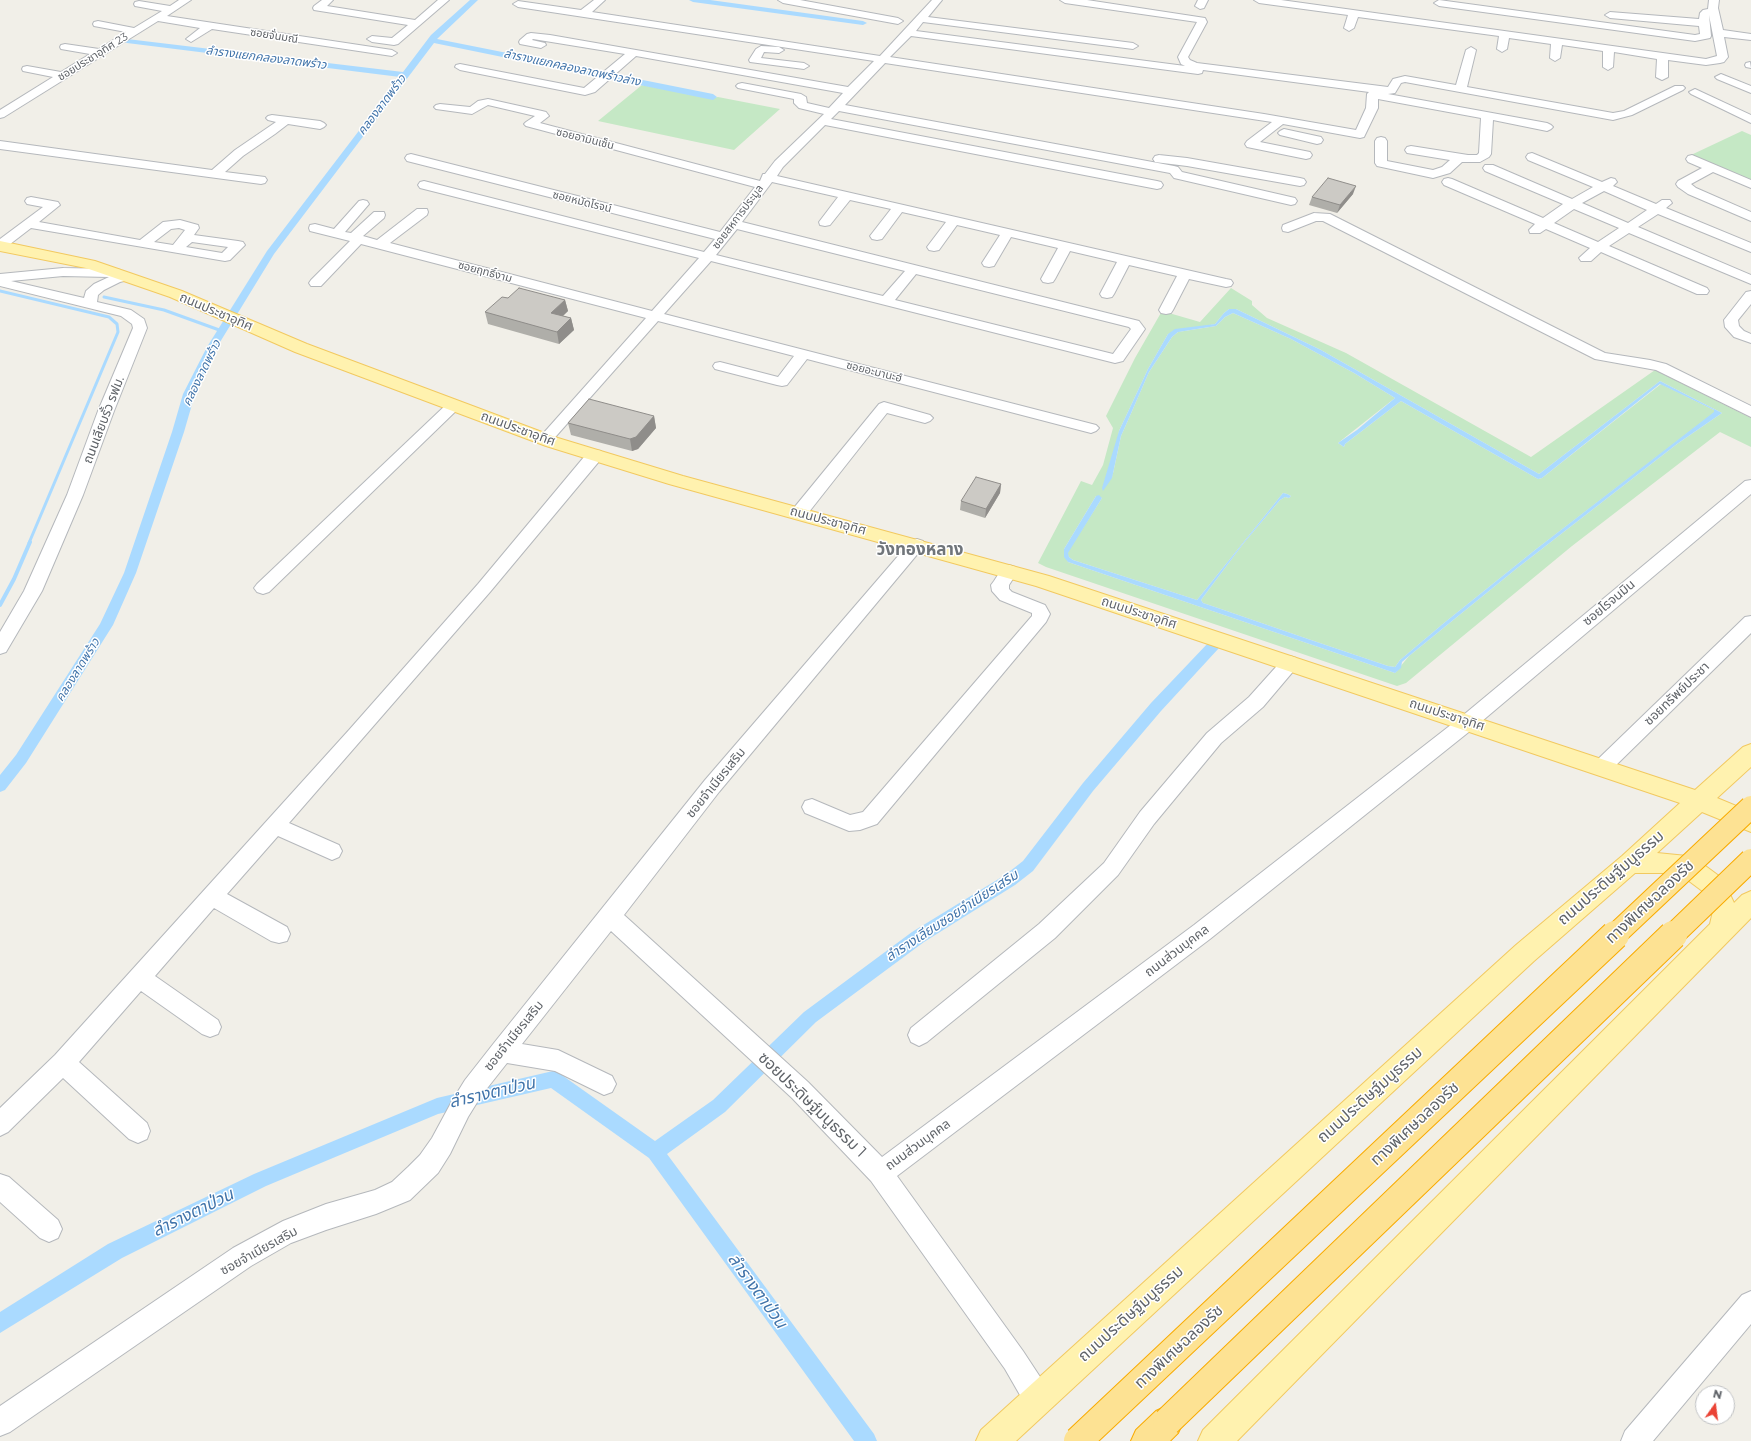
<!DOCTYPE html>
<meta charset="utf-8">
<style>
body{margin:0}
#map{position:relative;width:1751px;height:1441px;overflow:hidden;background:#f1efe8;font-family:Montserrat,sans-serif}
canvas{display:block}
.north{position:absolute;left:1695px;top:1385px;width:40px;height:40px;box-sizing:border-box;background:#fff;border:1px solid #bfc1c3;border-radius:50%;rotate:14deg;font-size:11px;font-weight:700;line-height:16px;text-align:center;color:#5f6368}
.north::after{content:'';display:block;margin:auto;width:14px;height:18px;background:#ea4335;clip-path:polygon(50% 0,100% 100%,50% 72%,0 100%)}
</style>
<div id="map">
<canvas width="1751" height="1441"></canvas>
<div class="north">N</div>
</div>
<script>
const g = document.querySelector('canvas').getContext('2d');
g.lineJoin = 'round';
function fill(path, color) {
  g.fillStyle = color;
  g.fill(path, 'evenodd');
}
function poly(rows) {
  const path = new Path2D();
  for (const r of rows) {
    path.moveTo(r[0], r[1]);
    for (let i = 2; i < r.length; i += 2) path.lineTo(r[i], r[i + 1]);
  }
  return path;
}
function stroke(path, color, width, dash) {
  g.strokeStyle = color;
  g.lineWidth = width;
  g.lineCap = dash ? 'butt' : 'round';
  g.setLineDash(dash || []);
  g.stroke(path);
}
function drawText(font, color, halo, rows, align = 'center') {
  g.font = font + ' Montserrat,"Noto Sans Thai",sans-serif';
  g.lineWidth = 3;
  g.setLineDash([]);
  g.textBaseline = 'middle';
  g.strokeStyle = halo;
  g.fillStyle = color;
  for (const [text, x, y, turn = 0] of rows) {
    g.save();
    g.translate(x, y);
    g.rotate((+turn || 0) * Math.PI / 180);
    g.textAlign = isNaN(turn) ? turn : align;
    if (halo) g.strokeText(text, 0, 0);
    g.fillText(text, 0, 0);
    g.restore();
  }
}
fill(poly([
 [642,85,711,98,718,97,780,109,734,150,598,121],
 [1742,131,1751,135,1751,181,1691,155],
 [1231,288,1252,301,1252,305,1267,318,1346,353,1531,457,1655,370,1751,418,1751,447,1720,432,1572,546,1406,683,1397,686,1046,567,1038,563,1081,481,1092,485,1103,465,1113,428,1106,416,1135,358,1162,311,1200,322],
 [1229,309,1236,309,1321,350,1539,474,1660,381,1722,413,1677,444,1516,569,1409,656,1395,673,1068,562,1064,549,1096,496,1102,498,1067,553,1069,557,1073,560,1197,600,1283,493,1287,494,1291,496,1289,498,1285,497,1280,500,1243,544,1201,600,1203,603,1215,607,1308,639,1388,666,1395,667,1400,660,1444,623,1535,550,1715,412,1714,410,1661,384,1542,478,1538,479,1401,401,1345,444,1344,447,1338,443,1395,398,1354,373,1291,339,1233,313,1225,317,1216,326,1178,332,1172,337,1149,372,1129,418,1121,436,1112,478,1119,431,1148,369,1168,334,1215,324,1224,313]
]), '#c5e8c5');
fill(poly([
 [1229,309,1236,309,1321,350,1539,474,1660,381,1722,413,1677,444,1516,569,1409,656,1402,662,1401,668,1395,673,1068,562,1064,557,1064,549,1096,496,1099,495,1102,498,1068,553,1069,557,1073,560,1197,600,1283,493,1287,494,1291,496,1289,498,1285,497,1280,500,1243,544,1201,600,1203,603,1215,607,1308,639,1388,666,1395,667,1400,660,1444,623,1535,550,1714,412,1714,410,1660,384,1542,478,1538,479,1401,401,1345,444,1344,447,1338,443,1357,430,1395,398,1354,373,1291,339,1233,313,1225,317,1216,326,1178,332,1172,337,1149,372,1129,418,1121,436,1112,478,1103,491,1102,488,1119,431,1148,369,1168,334,1175,329,1215,324,1224,313]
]), '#aadaff');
stroke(poly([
 [0,291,109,317,117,324,118,332,29,543],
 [104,297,164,310,222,331]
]), '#aadaff', 3);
stroke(poly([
 [0,605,14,579,30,542]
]), '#aadaff', 4);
fill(poly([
 [470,0,478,0,437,39,713,94,717,97,713,100,434,43,274,254,217,347,195,394,184,432,136,573,113,625,26,763,5,790,0,792,0,775,16,755,100,624,124,573,172,432,183,394,207,347,267,251,400,77,127,43,123,41,127,39,403,72,431,35,470,0],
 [689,0,710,0,863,21,867,23,863,25,693,2,689,0],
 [1214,640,1219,642,1221,645,1219,648,1161,711,1093,791,1033,871,1015,885,924,942,816,1022,725,1112,667,1154,874,1434,877,1441,854,1441,649,1158,551,1088,438,1114,266,1186,122,1258,0,1333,0,1312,108,1244,254,1174,437,1098,553,1071,559,1073,655,1141,713,1100,804,1012,912,932,1005,875,1023,861,1083,783,1151,703,1209,642,1214,640]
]), '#aadaff');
const minor = poly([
 [179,0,191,0,167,16,392,50,397,53,392,56,212,29,191,42,186,39,200,28,158,21,4,117,0,118,0,110,53,77,23,71,22,69,23,67,27,66,61,72,90,54,61,49,60,47,61,45,65,44,99,49,126,32,94,26,93,24,94,22,98,21,134,28,162,11,135,6,134,4,135,2,139,1,170,6,179,0],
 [322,0,333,0,327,6,415,20,438,0,449,0,398,44,394,45,372,42,367,39,372,36,392,38,408,25,314,10,313,8,314,6,322,0],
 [594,0,605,0,592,12,880,56,932,0,942,0,928,17,1133,43,1138,46,1133,49,923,22,916,31,1185,66,1181,64,1178,57,1197,22,1065,3,1060,0,1087,0,1205,18,1207,22,1188,57,1190,60,1197,63,1388,87,1393,79,1405,76,1456,85,1466,50,1471,47,1476,50,1467,87,1613,113,1624,111,1675,86,1683,86,1685,88,1683,90,1632,115,1613,120,1405,82,1401,83,1395,93,1388,94,1547,123,1551,125,1553,127,1551,129,1547,131,1493,120,1491,154,1489,157,1480,162,1462,162,1450,173,1433,178,1377,166,1375,163,1375,141,1377,138,1381,137,1385,138,1387,141,1387,161,1433,170,1442,167,1450,160,1407,153,1405,150,1407,147,1411,146,1468,155,1477,155,1479,153,1481,118,1378,99,1378,108,1364,137,1360,138,1283,124,1260,142,1310,152,1312,155,1310,158,1306,159,1247,147,1245,144,1247,141,1272,122,885,63,845,105,1174,166,1178,167,1182,172,1295,198,1297,201,1295,204,1291,205,1174,178,1170,173,839,111,831,119,1157,181,1161,182,1163,185,1161,188,1157,189,825,125,783,167,777,176,1226,279,1231,280,1233,283,1231,286,1226,287,1189,279,1173,310,1171,313,1166,314,1161,313,1159,310,1177,276,1129,265,1114,294,1112,297,1107,298,1102,297,1100,294,1117,262,1070,251,1055,279,1053,282,1048,283,1043,282,1041,279,1058,248,1011,237,994,266,989,267,984,266,982,263,1000,235,957,225,939,250,934,251,929,250,927,247,946,222,902,212,882,239,877,240,872,239,870,236,891,209,850,200,830,225,825,226,820,225,819,222,838,197,772,182,742,222,1139,321,1145,329,1123,361,1115,363,711,261,664,314,1096,425,1099,428,1096,431,1091,433,807,359,787,385,782,386,777,385,715,369,713,366,715,363,720,362,778,377,794,356,658,321,550,443,545,445,540,443,537,440,540,437,646,318,361,244,321,286,311,286,309,283,311,280,350,241,310,231,309,228,310,225,315,224,334,229,359,201,363,200,367,201,369,204,345,232,351,233,374,212,384,212,385,215,384,218,363,236,377,240,417,209,427,209,428,212,427,215,390,243,652,311,699,258,420,188,418,185,420,182,424,181,704,252,715,239,407,161,405,158,407,155,411,154,720,232,755,187,526,126,524,124,526,122,535,116,488,105,472,114,436,109,434,107,436,105,440,104,470,107,478,101,488,99,542,111,546,112,549,116,540,123,760,181,763,174,765,174,775,161,824,114,799,108,794,103,794,99,738,88,736,86,738,84,742,83,801,94,806,97,807,103,829,108,843,93,636,56,595,92,585,95,460,70,455,67,456,65,460,64,584,88,625,54,533,39,532,40,545,43,546,45,541,48,520,44,519,42,520,40,527,34,531,33,550,35,848,87,874,61,518,7,513,4,518,1,581,10,594,0],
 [911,36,1198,74,1202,73,1203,70,1369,92,1367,94,1366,108,1356,130,1264,114,890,57,911,36],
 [737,229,905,271,883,296,716,255,737,229],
 [916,274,1129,327,1131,329,1113,354,895,300,916,274],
 [778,0,800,0,898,18,903,21,898,24,783,3,778,0],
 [1198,0,1208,0,1204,8,1200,9,1195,6,1198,0],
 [1254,0,1281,0,1706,59,1717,56,1709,15,1711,36,1710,38,1695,41,1439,6,1434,3,1439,0,1695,35,1700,34,1699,26,1610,18,1605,15,1610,12,1699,19,1700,13,1703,10,1708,9,1709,0,1719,0,1718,8,1723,30,1751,34,1751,40,1724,37,1728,57,1724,62,1720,63,1706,65,1668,60,1668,77,1662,80,1656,77,1657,59,1614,52,1613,67,1608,70,1603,67,1603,51,1562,45,1560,58,1555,61,1550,58,1551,44,1509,38,1507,49,1502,52,1497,49,1499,36,1358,17,1354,28,1349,31,1344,28,1348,15,1259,3,1254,0],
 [761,46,779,47,784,50,779,53,764,52,761,58,804,63,809,66,804,69,750,62,749,60,756,49,761,46],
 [1750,62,1751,68,1746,67,1745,65,1746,63,1750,62],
 [1721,74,1751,86,1751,93,1717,79,1715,77,1721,74],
 [1695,89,1751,115,1751,123,1691,94,1689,92,1695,89],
 [272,115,320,121,324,123,326,125,324,127,320,129,288,124,275,134,243,156,225,172,265,177,267,180,265,183,261,184,0,149,0,141,212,170,235,150,276,122,268,120,266,118,268,116,272,115],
 [1284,129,1321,137,1323,140,1321,143,1317,144,1280,135,1278,133,1280,131,1284,129],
 [1532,153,1602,182,1611,178,1615,179,1617,182,1613,186,1656,204,1662,200,1670,200,1672,203,1666,208,1751,243,1751,252,1658,214,1638,227,1751,275,1751,284,1629,233,1609,246,1707,288,1709,291,1707,294,1697,294,1601,252,1591,261,1581,261,1579,258,1590,248,1546,229,1540,233,1530,233,1529,230,1535,224,1444,185,1442,182,1444,179,1448,178,1452,179,1543,218,1563,204,1485,171,1483,168,1485,165,1493,165,1572,199,1593,187,1528,160,1526,157,1528,154,1532,153],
 [1604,191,1647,210,1628,223,1582,203,1604,191],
 [1574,209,1619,228,1598,242,1554,223,1574,209],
 [1159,155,1187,158,1300,178,1304,179,1306,182,1304,185,1300,186,1187,166,1155,162,1153,159,1155,156,1159,155],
 [1692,155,1751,180,1751,188,1713,172,1691,184,1696,188,1751,212,1751,221,1688,194,1678,187,1676,184,1678,181,1702,168,1688,162,1686,159,1688,156,1692,155],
 [31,197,58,202,60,205,39,222,140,240,163,222,180,220,198,225,199,228,194,235,238,241,243,242,245,245,230,260,225,261,31,228,5,248,0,249,0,239,43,207,27,204,25,201,27,198,31,197],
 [179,228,185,230,173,245,154,242,171,229,179,228],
 [192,242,228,247,222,253,186,247,192,242],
 [1314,213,1330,214,1605,353,1650,360,1666,364,1751,406,1751,417,1656,370,1595,359,1323,221,1316,221,1288,232,1283,231,1282,228,1283,225,1314,213],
 [63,268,115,269,120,270,122,273,128,274,130,277,128,280,120,282,104,290,98,295,97,302,131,310,144,319,147,328,114,411,83,495,42,591,6,652,0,654,0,632,24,591,67,495,98,411,133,328,132,324,121,316,0,286,0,274,63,268],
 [63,276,109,277,94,284,86,291,84,298,11,281,63,276],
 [1751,291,1751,304,1738,320,1739,326,1744,331,1751,334,1751,343,1734,337,1725,327,1724,320,1746,292,1751,291],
 [454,400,459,402,462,405,459,408,269,592,263,594,257,592,254,588,257,584,449,402,454,400],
 [884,402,930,415,933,418,930,421,925,423,887,413,805,517,799,518,793,517,791,513,793,509,879,404,884,402],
 [595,450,601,451,603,455,601,459,490,592,289,823,339,845,342,851,339,857,332,860,278,836,227,894,287,927,290,934,287,941,279,943,271,941,214,908,155,976,218,1020,221,1027,218,1034,210,1037,202,1034,141,991,79,1062,147,1123,150,1131,147,1139,138,1143,129,1139,63,1078,8,1132,0,1136,0,1108,55,1055,349,730,478,584,589,451,595,450],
 [1751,480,1751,494,1475,727,1210,939,897,1176,1023,1351,1048,1389,1052,1399,1048,1409,1038,1413,1028,1409,1005,1369,871,1181,792,1098,611,931,522,1044,558,1050,612,1076,616,1084,612,1092,604,1095,555,1071,507,1063,481,1096,468,1117,450,1154,438,1173,410,1200,376,1214,326,1230,291,1243,251,1266,10,1432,0,1436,0,1406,233,1248,283,1221,326,1204,375,1190,392,1182,408,1167,420,1155,432,1138,452,1101,465,1080,494,1043,705,780,911,541,917,539,923,541,925,545,719,792,624,915,808,1082,882,1157,1194,925,1461,717,1745,481,1751,480],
 [1009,565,1015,567,1018,571,1009,585,1009,589,1012,592,1045,605,1050,614,1046,622,877,824,860,830,849,831,805,813,802,807,805,801,812,799,850,815,863,812,1032,616,1032,613,1000,600,992,591,991,585,994,581,1003,567,1009,565],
 [1751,616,1751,633,1609,772,1602,775,1595,772,1592,767,1595,762,1745,617,1751,616],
 [1290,656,1296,658,1299,663,1296,668,1263,707,1221,743,1154,824,1118,875,1055,938,927,1042,919,1046,911,1042,908,1035,911,1028,1039,924,1104,863,1140,812,1207,733,1249,697,1284,658,1290,656],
 [0,1174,9,1177,58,1220,62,1229,58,1238,49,1242,40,1238,0,1202,0,1174],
 [1751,1291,1751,1324,1653,1441,1621,1441,1625,1431,1742,1295,1751,1291]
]);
const major = poly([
 [0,241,95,261,182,291,307,344,558,438,683,476,1049,576,1695,790,1743,747,1751,744,1751,767,1717,798,1751,812,1751,832,1702,812,1657,853,1687,856,1696,859,1723,879,1734,903,1742,895,1751,891,1751,918,1237,1441,1198,1441,1203,1430,1710,924,1713,911,1705,893,1681,875,1665,873,1635,873,1534,961,1016,1441,976,1441,981,1430,1516,945,1622,856,1680,803,1036,586,669,484,546,446,295,352,170,297,86,268,0,251,0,241]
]);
const highway = poly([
 [1167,1406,1178,1411,1183,1422,1178,1433,1170,1441,1131,1441,1136,1430,1156,1411,1167,1406]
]);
stroke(minor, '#b5b8bc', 2);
stroke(major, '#f2c960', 2);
stroke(highway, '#f9ab00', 2);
fill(minor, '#fff');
fill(major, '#fff2af');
fill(highway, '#fde293');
const highwayBridgeFar1 = poly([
 [1614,936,1751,807],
 [1672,936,1751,860]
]);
const highwayBridge = poly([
 [1167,1422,1673,935],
 [1078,1441,1615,935]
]);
stroke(highwayBridgeFar1, '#f9ab00', 24, []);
stroke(highwayBridge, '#f9ab00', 30, []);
stroke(highwayBridgeFar1, '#fde293', 22);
stroke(highwayBridge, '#fde293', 28);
fill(poly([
 [1353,194,1337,213,1309,205,1312,197],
 [508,298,565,300,568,311,563,316,571,318,574,330,559,344,488,324,485,312],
 [654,416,656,428,638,449,632,451,571,435,568,423],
 [1001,484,1000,493,985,518,960,510,961,501]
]), '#afaea9');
fill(poly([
 [1356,186,1353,194,1337,213,1340,205],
 [565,300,568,311,554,324,551,313],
 [571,318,574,330,559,344,557,332],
 [654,416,656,428,638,449,632,451,630,439],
 [1001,484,1000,493,985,518,986,509]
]), '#8f8d8a');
const building = poly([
 [1328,178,1356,186,1340,205,1312,197,1328,178],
 [519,288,565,300,551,313,571,318,557,332,485,312,502,297,508,298,519,288],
 [589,399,654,416,636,437,630,439,568,423,589,399],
 [976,477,1001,484,986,509,961,501,976,477]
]);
fill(building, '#cccac5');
stroke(building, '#8f8d8a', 1);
drawText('11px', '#5f6368', '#fff', [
 ["ซอยจั่นมณี",274,36,9],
 ["ซอยประชาอุทิศ 23",93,57,-32],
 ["ซอยอามินเซ็น",585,139,14],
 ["ซอยหมัดโรจน์",582,202,14],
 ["ซอยสหการประมูล",738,217,-53],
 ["ซอยฤทธิ์งาม",485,272,15],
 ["ซอยอะมานะฮ์",874,372,14]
]);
drawText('italic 12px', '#4174aa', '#fff', [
 ["ลำรางแยกคลองลาดพร้าว",266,58,7],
 ["ลำรางแยกคลองลาดพร้าวล่าง",572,68,12],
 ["คลองลาดพร้าว",382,105,-53],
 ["คลองลาดพร้าว",202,373,-64],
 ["คลองลาดพร้าว",78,670,-58]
]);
drawText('13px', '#5f6368', '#fff', [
 ["ถนนประชาอุทิศ",216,312,23],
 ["ถนนเลียบรั้ว รฟม.",104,420,-69],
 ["ถนนประชาอุทิศ",518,429,20],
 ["ถนนประชาอุทิศ",828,521,15],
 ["ซอยโรจนมิน",1609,603,-40],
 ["ถนนประชาอุทิศ",1139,613,18],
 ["ซอยทรัพย์ประชา",1677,694,-44],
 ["ถนนประชาอุทิศ",1447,715,18],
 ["ซอยจำเนียรเสริม",716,783,-51],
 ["ถนนส่วนบุคคล",1177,951,-37],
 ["ซอยจำเนียรเสริม",514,1036,-51],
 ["ถนนส่วนบุคคล",918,1145,-36],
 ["ซอยจำเนียรเสริม",259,1251,-29]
]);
drawText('italic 14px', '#4174aa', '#fff', [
 ["ลำรางเลียบซอยจำเนียรเสริม",952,916,-33]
]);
drawText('16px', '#5f6368', '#fff', [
 ["ถนนประดิษฐ์มนูธรรม",1611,878,-41],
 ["ทางพิเศษฉลองรัช",1650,902,-43],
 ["ถนนประดิษฐ์มนูธรรม",1370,1095,-42],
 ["ซอยประดิษฐ์มนูธรรม 1",812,1105,44],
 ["ทางพิเศษฉลองรัช",1415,1124,-43],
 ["ถนนประดิษฐ์มนูธรรม",1131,1314,-42],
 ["ทางพิเศษฉลองรัช",1179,1347,-43]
]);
drawText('bold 17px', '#70757a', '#fff', [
 ["วังทองหลาง",920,550]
]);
drawText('italic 17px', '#4174aa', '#fff', [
 ["ลำรางตาป่วน",492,1093,-13],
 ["ลำรางตาป่วน",193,1213,-26],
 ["ลำรางตาป่วน",757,1291,54]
]);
</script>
